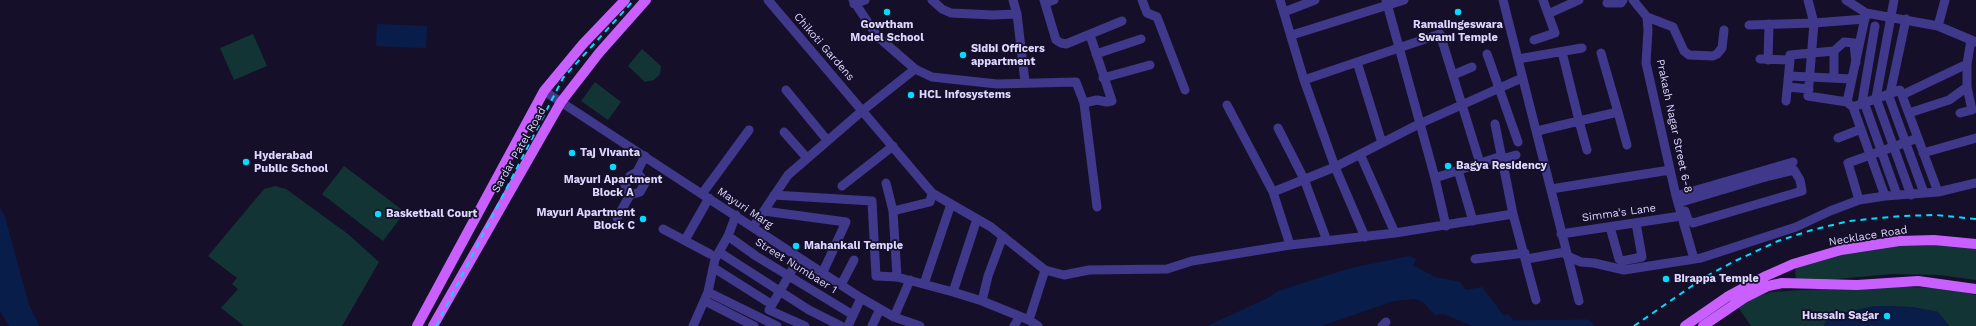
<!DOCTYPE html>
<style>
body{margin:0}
canvas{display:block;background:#150f2a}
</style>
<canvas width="1976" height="326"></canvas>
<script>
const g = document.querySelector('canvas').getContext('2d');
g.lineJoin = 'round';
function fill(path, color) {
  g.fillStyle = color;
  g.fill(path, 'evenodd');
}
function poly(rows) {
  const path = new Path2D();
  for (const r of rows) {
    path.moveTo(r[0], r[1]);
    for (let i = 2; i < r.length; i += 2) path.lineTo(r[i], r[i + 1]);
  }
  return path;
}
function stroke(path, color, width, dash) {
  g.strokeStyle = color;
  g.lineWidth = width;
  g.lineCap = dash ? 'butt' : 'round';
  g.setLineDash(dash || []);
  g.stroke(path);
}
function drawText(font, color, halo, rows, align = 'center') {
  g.font = font + ' "Work Sans",sans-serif';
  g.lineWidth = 3.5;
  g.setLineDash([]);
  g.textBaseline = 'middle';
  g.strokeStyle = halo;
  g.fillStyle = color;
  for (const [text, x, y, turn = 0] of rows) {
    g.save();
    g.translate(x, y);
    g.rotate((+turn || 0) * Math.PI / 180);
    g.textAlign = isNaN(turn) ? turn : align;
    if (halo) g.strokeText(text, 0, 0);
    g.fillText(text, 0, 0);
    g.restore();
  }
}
fill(poly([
 [253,34,267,66,234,80,220,48],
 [642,49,661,66,660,74,654,80,645,82,628,66],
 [595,82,621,102,608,120,581,101],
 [344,166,405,212,383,241,322,194],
 [275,186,286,189,348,234,379,262,342,326,244,326,221,308,238,289,232,284,237,278,208,256,264,189],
 [1899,244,1976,246,1976,280,1939,275,1892,274,1815,281,1796,280,1795,269,1797,268,1853,250],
 [1868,286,1943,288,1976,295,1976,326,1949,326,1938,312,1911,307,1875,306,1835,315,1825,323,1824,326,1751,326,1738,307,1755,297,1772,292]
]), '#123434');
fill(poly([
 [377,24,427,26,426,48,376,46],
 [0,207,5,217,29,305,39,326,9,326,0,311],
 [1410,256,1416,259,1413,265,1435,277,1460,282,1466,290,1482,287,1504,316,1508,314,1519,326,1472,326,1444,314,1435,315,1423,302,1416,299,1394,301,1321,326,1207,326,1270,297,1278,291,1351,268],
 [1875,306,1911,307,1938,312,1949,326,1824,326,1829,318,1835,315]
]), '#081d4a');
stroke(poly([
 [1508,324,1587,323,1591,326]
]), '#081d4a', 7);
stroke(poly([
 [768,0,932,193,991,227,1045,270,1029,320],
 [853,0,877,36,915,69,932,77,997,84,1076,82,1084,103,1097,207],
 [932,0,942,9,951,13,993,15,1017,14],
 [1013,0,1017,14,1025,82],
 [1044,0,1056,40,1061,43,1066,44,1122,21],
 [1142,0,1147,13,1157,17,1185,90],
 [1280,0,1304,80,1335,167,1365,237],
 [1386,0,1435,178,1446,226],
 [1503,0,1579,301],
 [1633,0,1647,17,1648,30,1646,63,1676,196,1694,259],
 [1808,0,1814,23,1808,96,1847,102,1853,107,1900,90,1938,192],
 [1846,0,1866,13,1938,26,1976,42],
 [1894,0,1876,98,1911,195],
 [1045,3,1054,0],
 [1607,3,1621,3,1623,0],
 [854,4,865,0],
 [1284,12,1315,0],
 [1548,14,1579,0],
 [1647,17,1673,27,1684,51,1689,55,1713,56,1717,54,1722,48,1724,30],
 [1749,25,1814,23,1865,19],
 [1938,26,1945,0],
 [1292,35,1404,0],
 [1534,40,1555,33,1543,0],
 [1834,51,1834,77],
 [1562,52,1579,121,1618,112,1601,53],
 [1096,54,1141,39],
 [1487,54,1518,142],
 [1518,59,1582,48],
 [1760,59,1790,60,1790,55,1834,51,1844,42,1854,43,1856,63],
 [1768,60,1769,24],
 [1357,62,1382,143],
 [1453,75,1472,67],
 [1789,76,1852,79],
 [1103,78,1150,65],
 [1304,80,1440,34,1480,163],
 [1788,87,1809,89],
 [786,90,827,140],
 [544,91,861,298,894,317,920,326],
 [1888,94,1924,193],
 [1890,94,1906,19],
 [1902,95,1967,64],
 [1786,101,1790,60],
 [1847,102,1866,13],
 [1864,102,1897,195],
 [1084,103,1097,100,1107,102,1112,101,1090,35],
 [1862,103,1875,26],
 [1227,105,1273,192,1290,245],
 [1853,107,1885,196],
 [1618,112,1627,145],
 [1909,113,1949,100,1967,87,1967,64,1971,40],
 [1960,113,1972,110,1967,87],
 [1495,124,1513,214,1536,300],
 [1278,128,1304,179,1327,241],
 [1537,131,1579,121,1587,150],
 [784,132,807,158],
 [1838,138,1861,129],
 [1923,153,1976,138],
 [1360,154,1395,233],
 [1502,159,1516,155],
 [1458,170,1473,221],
 [1435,178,1502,156],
 [886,183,893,211],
 [842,186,893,146],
 [1551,189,1670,170],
 [1273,192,1335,167,1419,124,1522,78],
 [702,194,749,130],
 [630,195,625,185,630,176,637,172],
 [774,195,872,201,876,276,897,277,953,292,982,301,1029,320,1038,326],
 [1676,196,1793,162],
 [1859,200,1848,163,1918,138],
 [1678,203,1769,176,1767,171],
 [764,211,846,222,822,274],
 [1685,211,1688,220,1693,223,1802,191,1800,180,1794,170,1769,176],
 [617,218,630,195,640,192,645,183,637,172,645,156],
 [753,227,788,175,862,111,915,69],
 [1610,227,1619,259,1622,261,1642,257,1636,223],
 [663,229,710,254],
 [1561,234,1681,216],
 [728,236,756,256,853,315],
 [685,240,709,198],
 [719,252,809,310,841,326],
 [1567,256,1581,262,1594,263,1624,270,1701,258,1796,227,1830,211,1859,200,1885,196,1938,192,1976,183],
 [799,258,769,310,805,326],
 [1475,259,1525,253],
 [1527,259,1565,252],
 [714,268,771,304],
 [1045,270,1064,275,1089,270,1167,269,1192,261,1290,245,1395,233,1513,214],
 [897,277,893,211,930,202,932,193],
 [924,284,951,204],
 [841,285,854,260],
 [708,292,777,326],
 [953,292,977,219],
 [705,301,754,326],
 [982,301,988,276,1003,236],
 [894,317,910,280],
 [693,326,708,292,715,259,728,236,736,215],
 [848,326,861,298],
 [872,326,880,309],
 [1014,326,1017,321],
 [1382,326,1386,322]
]), '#3f388b', 9);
stroke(poly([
 [417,326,544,91,583,44,625,0],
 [433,326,561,102,599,53,646,0],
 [1685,326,1727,297,1766,276,1793,264,1841,250,1899,241,1934,240,1976,244],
 [1703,326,1744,298,1768,286,1782,283,1857,285,1918,281,1976,289]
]), '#ca5fff', 10);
stroke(poly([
 [436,326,563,78,634,0],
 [1634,326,1705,277,1733,262,1778,241,1812,230,1849,221,1901,216,1936,215,1976,219]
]), '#04dbff', 2, [6, 5]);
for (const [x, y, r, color] of [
 [887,12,4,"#04dbff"],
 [1458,12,4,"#04dbff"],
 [963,55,4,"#04dbff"],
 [911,95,4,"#04dbff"],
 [572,153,4,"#04dbff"],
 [246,162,4,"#04dbff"],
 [1448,166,4,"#04dbff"],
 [613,167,4,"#04dbff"],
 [378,214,4,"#04dbff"],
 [643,219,4,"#04dbff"],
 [796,246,4,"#04dbff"],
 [1666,279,4,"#04dbff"],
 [1887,316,4,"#04dbff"]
]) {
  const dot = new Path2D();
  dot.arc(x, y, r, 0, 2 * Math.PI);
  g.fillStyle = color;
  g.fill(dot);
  stroke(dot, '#150f2a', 1.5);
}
drawText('bold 11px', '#ded8ff', '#150f2a', [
 ["Gowtham",887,25,"center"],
 ["Model School",887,38,"center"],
 ["Ramalingeswara",1458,25,"center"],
 ["Swami Temple",1458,38,"center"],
 ["Sidbi Officers",971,49],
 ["appartment",971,62],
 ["HCL Infosystems",919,95],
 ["Taj Vivanta",580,153],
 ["Hyderabad",254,156],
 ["Public School",254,169],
 ["Bagya Residency",1456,166],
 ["Mayuri Apartment",613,180,"center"],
 ["Block A",613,193,"center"],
 ["Mayuri Apartment",635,213,"right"],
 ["Block C",635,226,"right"],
 ["Basketball Court",386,214],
 ["Mahankali Temple",804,246],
 ["Birappa Temple",1674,279],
 ["Hussain Sagar",1879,316,"right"]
], 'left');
drawText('11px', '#ded8ff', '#150f2a', [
 ["Chikoti Gardens",824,47,49],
 ["Prakash Nagar Street 6-8",1674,126,78],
 ["Sardar Patel Road",519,150,-60],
 ["Mayuri Marg",745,208,34],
 ["Simma's Lane",1619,213,-8],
 ["Necklace Road",1868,236,-9],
 ["Street Numbaer 1",796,266,32]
]);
</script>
